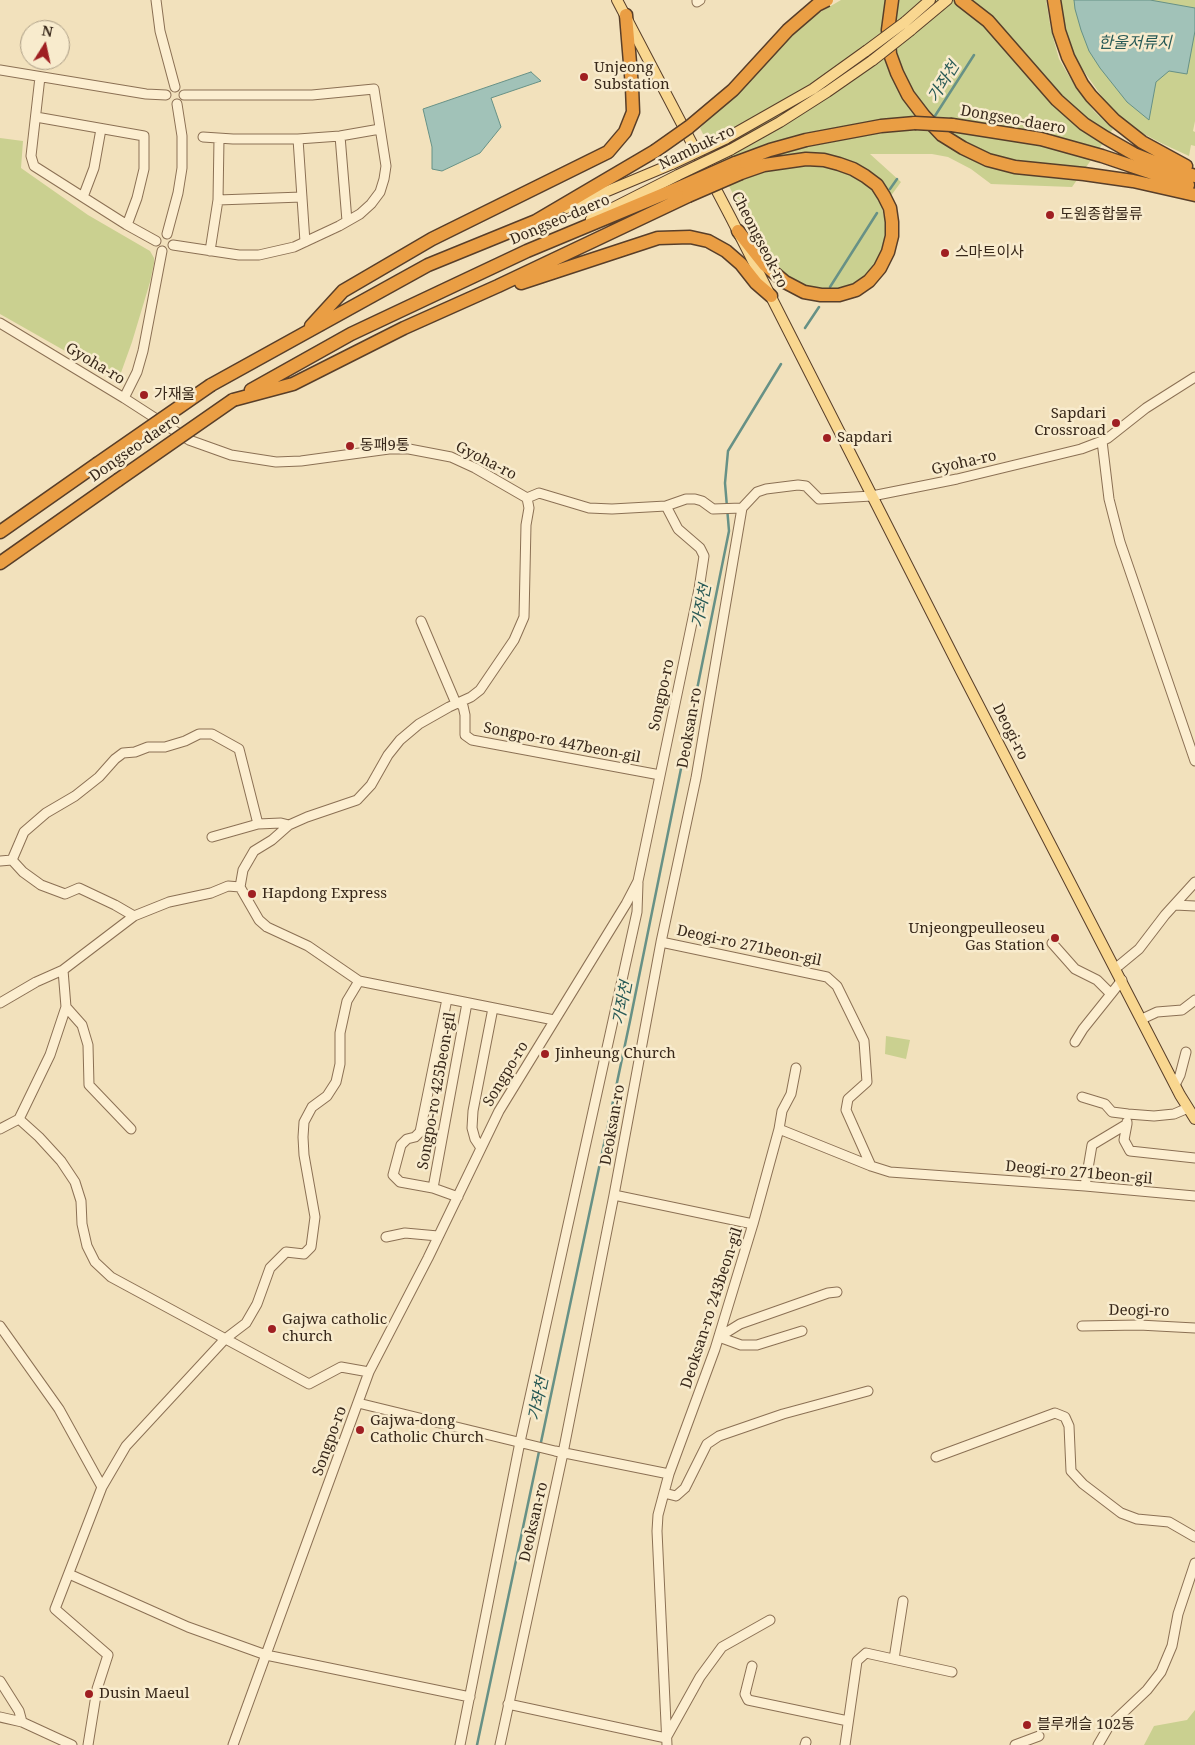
<!DOCTYPE html>
<meta charset="utf-8">
<style>
body{margin:0}
#map{position:relative;width:1195px;height:1745px;overflow:hidden;background:#f2e1bc;font-family:"Noto Serif",serif}
canvas{display:block}
.north{position:absolute;left:20px;top:20px;width:50px;height:50px;box-sizing:border-box;background:#f8ebcd;border:1px solid #ab9d85;border-radius:50%;rotate:10deg;font-size:14px;font-weight:700;line-height:20px;text-align:center;color:#38281a}
.north::after{content:'';display:block;margin:auto;width:18px;height:22px;background:#9f1f22;clip-path:polygon(50% 0,100% 100%,50% 72%,0 100%)}
</style>
<div id="map">
<canvas width="1195" height="1745"></canvas>
<div class="north">N</div>
</div>
<script>
const g = document.querySelector('canvas').getContext('2d');
g.lineJoin = 'round';
function fill(path, color) {
  g.fillStyle = color;
  g.fill(path, 'evenodd');
}
function poly(rows) {
  const path = new Path2D();
  for (const r of rows) {
    path.moveTo(r[0], r[1]);
    for (let i = 2; i < r.length; i += 2) path.lineTo(r[i], r[i + 1]);
  }
  return path;
}
function stroke(path, color, width, dash) {
  g.strokeStyle = color;
  g.lineWidth = width;
  g.lineCap = dash ? 'butt' : 'round';
  g.setLineDash(dash || []);
  g.stroke(path);
}
function drawText(font, color, halo, rows, align = 'center') {
  g.font = font + ' "Noto Serif","Noto Sans KR",serif';
  g.lineWidth = 5;
  g.setLineDash([]);
  g.textBaseline = 'middle';
  g.strokeStyle = halo;
  g.fillStyle = color;
  for (const [text, x, y, turn = 0] of rows) {
    g.save();
    g.translate(x, y);
    g.rotate((+turn || 0) * Math.PI / 180);
    g.textAlign = isNaN(turn) ? turn : align;
    if (halo) g.strokeText(text, 0, 0);
    g.fillText(text, 0, 0);
    g.restore();
  }
}
fill(poly([
 [841,0,1046,0,1051,30,1059,59,1075,86,1094,111,1113,129,1072,187,991,184,971,169,948,157,932,154,870,154,901,182,882,208,885,221,885,235,882,251,875,265,865,276,854,285,838,290,807,288,776,270,761,250,700,128,740,91,793,34,817,14],
 [1059,0,1195,0,1195,121,1193,131,1195,132,1195,146,1191,145,1189,156,1163,144,1140,132,1122,118,1105,101,1078,63,1069,43,1063,23],
 [0,138,23,141,21,168,88,215,150,251,154,258,154,263,150,282,132,342,118,381,0,314],
 [886,1036,910,1040,906,1059,885,1054],
 [1195,1710,1195,1745,1144,1745,1154,1726,1187,1720]
]), '#cad090');
const water = poly([
 [1074,0,1150,0,1195,8,1195,31,1187,74,1169,71,1156,82,1149,120,1127,102,1100,68,1089,51,1081,30,1075,9,1074,0],
 [531,72,541,81,491,98,501,127,480,153,442,171,432,169,432,147,423,109,531,72]
]);
fill(water, '#a1c2b8');
stroke(water, '#679186', 1);
stroke(poly([
 [933,119,974,55],
 [890,189,897,179],
 [830,287,877,213],
 [805,328,819,307],
 [477,1745,630,1021,729,531,725,483,728,451,781,364]
]), '#679186', 2.5);
const minor = poly([
 [156,0,160,31,175,87],
 [697,0,697,2,700,0],
 [0,70,146,94,166,95],
 [40,77,31,156,34,166,127,225,156,241],
 [36,117,144,136,144,169,137,198,127,225],
 [340,136,347,221],
 [203,137,233,139,298,139,340,136,380,129],
 [298,139,305,242],
 [83,197,94,168,101,129],
 [218,200,302,197],
 [167,234,178,193,182,168,182,136,177,104],
 [173,245,239,255,259,255,294,247,339,226,360,214,371,204,380,192,384,179,386,166,374,89,312,95,184,95],
 [210,251,218,200,219,139],
 [0,323,124,398,189,440,231,455,276,462,301,461,389,449,409,449,451,457,475,468,527,498,539,493,589,508,612,509,666,506,686,499,695,499,702,501,713,509,742,508,757,492,766,489,798,485,806,486,819,499,872,496,957,479,1081,449,1102,441,1108,438,1146,408,1195,377],
 [124,398,137,372,143,351,162,251],
 [1102,441,1109,499,1120,542,1195,761],
 [421,621,455,701,463,706,465,715,465,735,472,740,660,775],
 [212,837,258,824,281,823,289,825],
 [12,860,24,832,46,813,75,796,99,777,115,759,123,753,135,752,148,747,165,747,185,741,199,734,212,734,239,749,258,824],
 [0,861,12,860,23,872,41,885,65,894,79,888,115,905,134,916],
 [240,887,243,870,254,851,272,840,289,825,307,817,357,800,371,785,388,755,400,740,419,724,449,707,471,697,480,690,514,640,524,617,526,525,529,508,527,498],
 [240,887,259,920,267,927,308,946,359,981,554,1020],
 [1175,905,1195,906],
 [661,942,827,977,837,986,864,1041,867,1082,848,1099,846,1110,871,1166],
 [1052,943,1075,969,1097,980,1111,994,1122,980],
 [1116,968,1139,949,1165,915,1195,882],
 [447,999,420,1132,415,1137,407,1139,401,1145,393,1175,400,1182,433,1188,458,1197],
 [0,1003,36,982,63,970,134,916,169,902,211,893,228,886,240,887],
 [66,1007,82,1025,88,1045,89,1085,131,1129],
 [1142,1019,1157,1012,1182,1010,1195,1000],
 [1075,1042,1083,1029,1111,994],
 [1175,1085,1180,1075,1186,1052],
 [1082,1097,1105,1104,1112,1112,1128,1114,1154,1116,1174,1114,1188,1108],
 [19,1119,39,1137,61,1161,75,1182,81,1201,82,1224,87,1246,95,1262,111,1277,309,1384,341,1367,369,1372],
 [1127,1124,1124,1140,1130,1151,1195,1158],
 [0,1129,19,1119,50,1055,66,1007,63,970],
 [779,1129,871,1166,890,1172,1085,1186,1195,1196],
 [481,1148,475,1139,472,1128,473,1111,493,1008],
 [1085,1186,1092,1145,1127,1124,1127,1122],
 [433,1188,467,1003],
 [614,1195,753,1224],
 [386,1237,405,1233,438,1236],
 [0,1326,59,1409,102,1487],
 [1082,1326,1139,1325,1195,1328],
 [719,1337,740,1324,828,1293,837,1292],
 [719,1337,741,1345,757,1345,802,1331],
 [358,1403,555,1451,669,1474],
 [936,1457,1055,1413,1065,1417,1069,1426,1071,1471,1083,1484,1121,1513,1137,1519,1169,1522,1195,1537],
 [664,1493,676,1496,685,1488,707,1444,719,1436,783,1414,868,1391],
 [69,1574,188,1627,266,1655,470,1697],
 [894,1659,903,1601],
 [752,1666,745,1694,748,1700,848,1721],
 [0,1681,19,1711,22,1722],
 [508,1704,666,1738,700,1677,722,1647,770,1620],
 [0,1717,22,1722,72,1745],
 [88,1745,97,1689,108,1655,55,1609,102,1487,126,1446,225,1339,246,1323,257,1304,270,1268,286,1252,304,1254,311,1247,315,1217,304,1155,303,1137,304,1122,312,1107,327,1096,336,1082,340,1064,340,1033,347,1001,359,981],
 [233,1745,369,1372,428,1258,499,1111,626,904,638,881,699,589,704,556,700,548,678,529,666,506],
 [460,1745,520,1442,637,912,638,883],
 [500,1745,563,1453,614,1195,661,942,696,778,742,508],
 [667,1745,657,1531,658,1515,669,1474,715,1349,753,1224,779,1129,782,1111,791,1094,796,1068],
 [805,1745,806,1742],
 [845,1745,857,1661,866,1653,952,1672],
 [1015,1745,1039,1736],
 [1098,1745,1109,1726,1147,1690,1161,1672,1172,1646,1178,1614,1195,1563]
]);
const major = poly([
 [617,0,731,218,961,671,1180,1095,1195,1119],
 [905,22,930,0],
 [911,30,947,0],
 [725,139,813,89,866,51],
 [730,150,780,122,827,92,873,60],
 [567,208,672,164],
 [591,219,678,175]
]);
const highway = poly([
 [892,0,888,30,890,54,897,73,908,95,924,116,942,135,963,148,988,160,1015,167,1084,174,1133,181,1195,195],
 [961,0,988,21,1057,100,1084,124,1106,138,1134,154,1162,165,1195,176],
 [1054,0,1059,31,1068,57,1082,84,1091,96,1114,120,1142,142,1186,166],
 [952,125,1041,139,1102,156,1188,185],
 [735,163,770,150,806,140,881,126,915,123],
 [738,231,765,265,785,282,804,292,821,295,839,295,856,290,869,281,880,268,888,252,892,236,892,222,890,208,884,196,877,185,865,176,853,169,839,164,824,160,806,159,764,165,741,173],
 [521,283,658,238,690,237,708,241,726,251,741,264,756,283,771,296],
 [311,326,343,291,432,239,608,152,625,132,633,112,632,87,626,15],
 [211,385,428,265,536,221,655,151],
 [251,390,351,334,527,251,683,186],
 [233,400,293,384,404,328,498,286,688,196],
 [0,532,97,464],
 [0,563,118,480]
]);
stroke(minor, '#8b7054', 11);
stroke(major, '#583e29', 12);
stroke(highway, '#583e29', 15);
stroke(minor, '#fceed0', 9);
stroke(major, '#f9d790', 10);
stroke(highway, '#ea9e44', 12);
const majorBridge = poly([
 [866,51,905,22],
 [873,60,911,30],
 [672,164,725,139],
 [678,175,730,150]
]);
const highwayBridge = poly([
 [915,123,952,125],
 [655,151,689,127,733,90,788,30,817,5,827,0],
 [683,186,735,163],
 [688,196,741,173],
 [97,464,211,385],
 [118,480,233,400]
]);
stroke(majorBridge, '#583e29', 12, []);
stroke(highwayBridge, '#583e29', 15, []);
stroke(majorBridge, '#f9d790', 10);
stroke(highwayBridge, '#ea9e44', 12);
for (const [x, y, r, color] of [
 [584,77,5,"#9f1f22"],
 [1050,215,5,"#9f1f22"],
 [945,253,5,"#9f1f22"],
 [144,395,5,"#9f1f22"],
 [1116,423,5,"#9f1f22"],
 [827,438,5,"#9f1f22"],
 [350,446,5,"#9f1f22"],
 [252,894,5,"#9f1f22"],
 [1055,938,5,"#9f1f22"],
 [545,1054,5,"#9f1f22"],
 [272,1329,5,"#9f1f22"],
 [360,1430,5,"#9f1f22"],
 [89,1694,5,"#9f1f22"],
 [1027,1725,5,"#9f1f22"]
]) {
  const dot = new Path2D();
  dot.arc(x, y, r, 0, 2 * Math.PI);
  g.fillStyle = color;
  g.fill(dot);
  stroke(dot, '#f8ebcd', 2);
}
drawText('15px', '#38281a', '#f8ebcd', [
 ["Unjeong",594,68],
 ["Substation",594,85],
 ["도원종합물류",1060,215],
 ["스마트이사",955,253],
 ["가재울",154,395],
 ["Sapdari",1106,414,"right"],
 ["Crossroad",1106,431,"right"],
 ["Sapdari",837,438],
 ["동패9통",360,446],
 ["Hapdong Express",262,894],
 ["Unjeongpeulleoseu",1045,929,"right"],
 ["Gas Station",1045,946,"right"],
 ["Jinheung Church",555,1054],
 ["Gajwa catholic",282,1320],
 ["church",282,1337],
 ["Gajwa-dong",370,1421],
 ["Catholic Church",370,1438],
 ["Dusin Maeul",99,1694],
 ["블루캐슬 102동",1037,1725]
], 'left');
drawText('15px', '#38281a', '#f8ebcd', [
 ["Dongseo-daero",1013,120,10],
 ["Nambuk-ro",697,148,-26],
 ["Dongseo-daero",560,220,-23],
 ["Cheongseok-ro",759,240,63],
 ["Gyoha-ro",95,364,31],
 ["Dongseo-daero",135,448,-35],
 ["Gyoha-ro",486,461,27],
 ["Gyoha-ro",964,463,-13],
 ["Songpo-ro",662,695,-78],
 ["Deoksan-ro",690,728,-80],
 ["Deogi-ro",1010,732,63],
 ["Songpo-ro 447beon-gil",562,743,11],
 ["Deogi-ro 271beon-gil",749,946,12],
 ["Songpo-ro",506,1074,-59],
 ["Songpo-ro 425beon-gil",437,1091,-80],
 ["Deoksan-ro",613,1125,-80],
 ["Deogi-ro 271beon-gil",1079,1173,5],
 ["Deoksan-ro 243beon-gil",712,1308,-72],
 ["Deogi-ro",1139,1311,1],
 ["Songpo-ro",330,1441,-70],
 ["Deoksan-ro",534,1522,-77]
]);
drawText('italic 16px', '#285a56', '#f8ebcd', [
 ["한울저류지",1135,43],
 ["가좌천",944,82,-58],
 ["가좌천",702,606,-79],
 ["가좌천",623,1003,-79],
 ["가좌천",539,1399,-78]
]);
</script>
